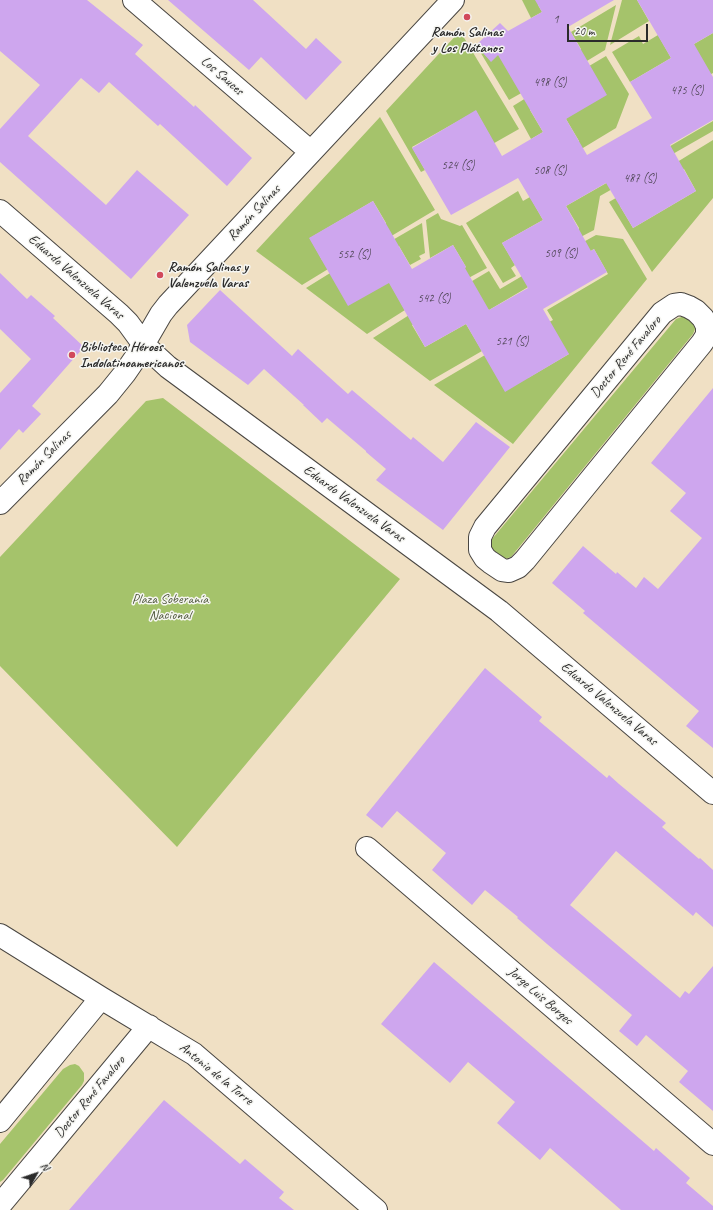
<!DOCTYPE html>
<meta charset="utf-8">
<style>
body{margin:0}
#map{position:relative;width:713px;height:1210px;overflow:hidden;background:#f0e0c4;font-family:Caveat,sans-serif}
canvas{display:block}
.north{position:absolute;left:16px;top:1154px;width:40px;height:40px;-webkit-text-stroke:3px #f6f6f2;paint-order:stroke;rotate:50deg;font-size:11px;font-weight:700;line-height:16px;text-align:center;color:#2b2b2b}
.north::after{content:'';display:block;margin:auto;width:14px;height:18px;background:#2b2b2b;clip-path:polygon(50% 0,100% 100%,50% 72%,0 100%)}
.scale{position:absolute;left:567px;top:24px;width:81px;height:18px;box-sizing:border-box;border:2px solid #2b2b2b;border-top:0;padding-left:5px;font-size:12px;line-height:14px;white-space:nowrap;color:#2b2b2b;-webkit-text-stroke:3px #f6f6f2;paint-order:stroke}
</style>
<div id="map">
<canvas width="713" height="1210"></canvas>
<div class="north">N</div>
<div class="scale">20 m</div>
</div>
<script>
const g = document.querySelector('canvas').getContext('2d');
g.lineJoin = 'round';
function fill(path, color) {
  g.fillStyle = color;
  g.fill(path, 'evenodd');
}
function poly(rows) {
  const path = new Path2D();
  for (const r of rows) {
    path.moveTo(r[0], r[1]);
    for (let i = 2; i < r.length; i += 2) path.lineTo(r[i], r[i + 1]);
  }
  return path;
}
function stroke(path, color, width, dash) {
  g.strokeStyle = color;
  g.lineWidth = width;
  g.lineCap = dash ? 'butt' : 'round';
  g.setLineDash(dash || []);
  g.stroke(path);
}
function drawText(font, color, halo, rows, align = 'center') {
  g.font = font + ' Caveat,sans-serif';
  g.lineWidth = 3;
  g.setLineDash([]);
  g.textBaseline = 'middle';
  g.strokeStyle = halo;
  g.fillStyle = color;
  for (const [text, x, y, turn = 0] of rows) {
    g.save();
    g.translate(x, y);
    g.rotate((+turn || 0) * Math.PI / 180);
    g.textAlign = isNaN(turn) ? turn : align;
    if (halo) g.strokeText(text, 0, 0);
    g.fillText(text, 0, 0);
    g.restore();
  }
}
fill(poly([
 [522,0,547,0,538,5,542,12,531,18],
 [622,0,637,0,649,21,610,45],
 [616,5,605,50,577,67,581,49,571,32],
 [460,31,519,129,489,146,491,138,476,111,412,147,425,170,421,172,386,111],
 [713,33,713,73,700,80,694,44],
 [658,35,671,58,630,82,612,52,639,36,643,44],
 [515,39,532,87,509,100,476,45,491,61],
 [606,56,629,94,616,128,573,154,579,141,566,119,579,72],
 [534,93,530,110,543,132,531,139,513,106],
 [380,117,435,210,383,241,386,223,373,201,310,238,322,260,338,263,302,285,256,251],
 [713,121,713,131,664,159,660,152],
 [713,140,713,198,652,272,609,202,626,192,620,206,633,228,696,191,684,169,669,167],
 [617,177,621,184,600,196,594,230,573,241,579,228,566,206],
 [518,191,523,201,530,197,543,220,502,243,515,265,511,268,516,276,503,283,466,223],
 [438,213,441,219,460,226,462,225,487,268,461,282,456,273,466,267,453,245,430,258,426,220],
 [422,223,425,253,419,256,421,259,410,265,399,246,389,252,384,245],
 [596,235,623,239,647,279,513,444,434,385,485,355,528,378,569,354,525,334,553,320,547,310,608,274,594,249,584,255,578,245],
 [356,257,389,282,405,310,367,334,306,288],
 [534,269,540,280,489,310,462,287,489,271,500,289],
 [417,310,423,319,412,325,425,347,466,324,482,351,430,381,373,338],
 [684,316,689,319,695,325,695,329,693,334,511,557,505,559,496,557,490,544,492,539,676,319],
 [163,398,400,579,177,847,0,666,0,557,146,401],
 [75,1064,79,1066,84,1073,84,1081,82,1085,3,1180,0,1182,0,1144,63,1069,70,1065]
]), '#a5c36b');
fill(poly([
 [0,0,87,0,143,45,135,54,194,107,195,105,252,158,227,186,160,124,158,126,109,82,99,93,81,78,28,136,106,205,137,170,189,215,131,279,0,162,0,129,40,85,0,51],
 [168,0,253,0,306,49,316,38,342,62,306,100,261,57,249,70],
 [535,0,614,0,568,27,607,95,566,119,587,155,652,118,630,82,671,58,637,0,713,0,713,33,694,44,713,77,713,120,670,145,696,191,633,228,606,183,566,206,591,251,594,249,607,272,543,309,569,354,505,392,466,324,425,347,389,283,348,306,309,238,373,201,412,269,453,245,466,267,465,268,489,310,528,288,502,243,543,220,518,178,451,215,412,148,476,110,502,156,543,132,498,55,491,62,476,45,500,23,508,31,542,12],
 [0,273,27,299,31,295,55,316,53,318,84,347,32,406,41,414,23,433,19,429,0,450,0,393,31,359,0,329],
 [220,290,292,356,298,349,348,394,352,390,411,440,413,437,443,462,476,422,510,447,443,530,376,480,386,469,366,452,366,451,327,418,322,423,303,405,304,405,264,369,248,385,190,342,187,325],
 [713,388,713,748,686,726,699,711,583,613,585,611,552,583,583,546,616,574,617,572,636,588,644,577,658,589,702,538,670,511,686,493,651,463],
 [485,668,542,717,539,721,607,778,609,775,619,784,666,823,662,827,699,859,700,858,713,870,713,927,696,912,693,916,616,851,570,905,680,998,685,991,689,994,713,966,713,1111,679,1082,688,1071,646,1035,637,1046,619,1031,632,1015,547,944,517,918,518,917,485,890,472,905,432,870,446,853,397,811,382,828,366,815],
 [434,962,654,1151,656,1148,690,1178,686,1183,713,1206,713,1210,621,1210,550,1148,540,1160,497,1123,515,1102,468,1062,450,1083,381,1024],
 [164,1100,240,1164,245,1159,284,1192,279,1198,294,1210,69,1210]
]), '#cea6ee');
const minor = poly([
 [134,0,311,152],
 [0,211,119,314,128,323,144,345,168,367,499,611,713,793],
 [681,304,689,307,696,311,703,318,707,326,707,335,702,343,525,560,518,567,509,571,502,570,490,562,485,558,480,550,480,537,485,527,662,313,674,305,681,304],
 [0,503,108,394,125,373,136,357,161,314,168,305,453,0],
 [367,848,713,1144],
 [0,935,101,998,194,1054,376,1210],
 [0,1121,101,998],
 [0,1205,149,1026]
]);
stroke(minor, '#494642', 24);
stroke(minor, '#fff', 22);
for (const [x, y, r, color] of [
 [467,17,4,"#d1495b"],
 [160,275,4,"#d1495b"],
 [72,355,4,"#d1495b"]
]) {
  const dot = new Path2D();
  dot.arc(x, y, r, 0, 2 * Math.PI);
  g.fillStyle = color;
  g.fill(dot);
  stroke(dot, '#f6f6f2', 1.5);
}
drawText('12px', '#544a5c', null, [
 ["1",556,20],
 ["498 (S)",550,83],
 ["475 (S)",687,91],
 ["524 (S)",458,166],
 ["508 (S)",550,171],
 ["487 (S)",640,179],
 ["509 (S)",561,254],
 ["552 (S)",354,255],
 ["542 (S)",434,299],
 ["521 (S)",512,342]
]);
drawText('bold 14px', '#2b2b2b', '#f6f6f2', [
 ["Ramón Salinas",467,32,"center"],
 ["y Los Plátanos",467,48,"center"],
 ["Ramón Salinas y",168,267],
 ["Valenzuela Varas",168,283],
 ["Biblioteca Héroes",80,347],
 ["Indolatinoamericanos",80,363]
], 'left');
drawText('14px', '#2b2b2b', '#f6f6f2', [
 ["Los Sauces",222,76,41],
 ["Ramón Salinas",254,213,-47],
 ["Eduardo Valenzuela Varas",76,277,41],
 ["Doctor René Favaloro",626,357,-50],
 ["Ramón Salinas",44,458,-45],
 ["Eduardo Valenzuela Varas",354,504,36],
 ["Eduardo Valenzuela Varas",609,704,40],
 ["Jorge Luis Borges",540,996,41],
 ["Antonio de la Torre",216,1074,39],
 ["Doctor René Favaloro",90,1097,-50]
]);
drawText('14px', '#50593e', '#f6f6f2', [
 ["Plaza Soberanía",170,599],
 ["Nacional",170,615]
]);
</script>
